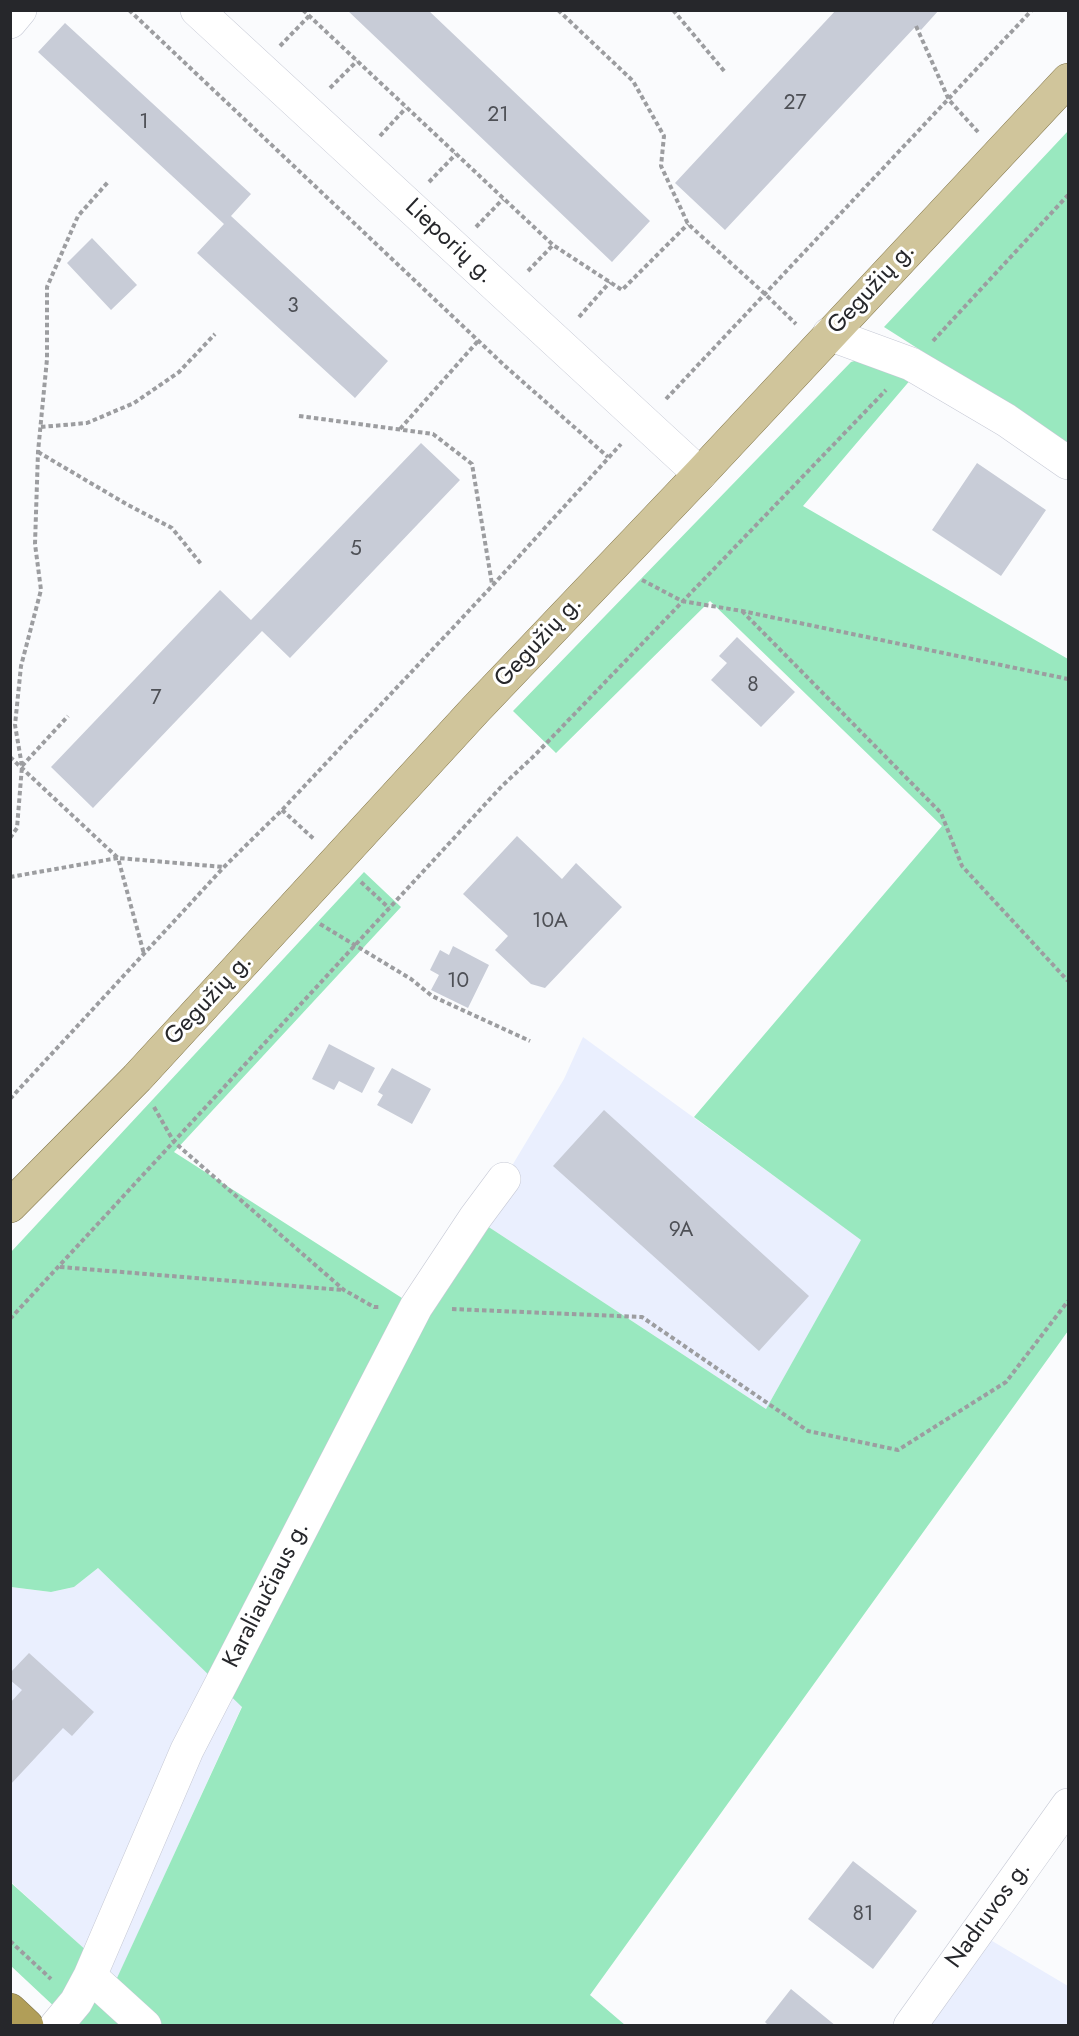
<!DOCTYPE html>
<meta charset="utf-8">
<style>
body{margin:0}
#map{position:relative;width:1079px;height:2036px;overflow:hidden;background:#fafbfd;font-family:Jost,sans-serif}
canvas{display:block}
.frame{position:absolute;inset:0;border:12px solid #26272b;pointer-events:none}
</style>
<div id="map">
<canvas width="1079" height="2036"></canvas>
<div class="frame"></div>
</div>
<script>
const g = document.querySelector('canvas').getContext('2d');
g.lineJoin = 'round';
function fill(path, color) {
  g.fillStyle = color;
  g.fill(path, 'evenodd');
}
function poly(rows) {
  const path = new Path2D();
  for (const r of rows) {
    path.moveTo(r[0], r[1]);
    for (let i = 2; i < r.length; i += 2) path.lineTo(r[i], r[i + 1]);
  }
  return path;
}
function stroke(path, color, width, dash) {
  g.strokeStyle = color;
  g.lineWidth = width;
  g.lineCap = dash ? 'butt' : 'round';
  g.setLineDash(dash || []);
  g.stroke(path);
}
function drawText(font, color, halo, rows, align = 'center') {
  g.font = font + ' Jost,sans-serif';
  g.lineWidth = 6;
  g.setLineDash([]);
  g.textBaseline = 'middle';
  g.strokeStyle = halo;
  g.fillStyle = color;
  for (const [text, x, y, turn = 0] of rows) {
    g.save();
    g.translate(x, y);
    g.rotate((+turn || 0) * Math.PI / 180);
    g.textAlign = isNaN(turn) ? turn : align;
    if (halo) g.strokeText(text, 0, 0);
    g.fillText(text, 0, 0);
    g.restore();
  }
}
fill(poly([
 [583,1037,862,1240,766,1409,475,1218,504,1179,564,1079],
 [98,1568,242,1706,117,1979,11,1882,10,1587,51,1592,74,1587],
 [977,1932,1068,1986,1068,2025,910,2026]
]), '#eaeffe');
fill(poly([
 [1068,131,1068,444,884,327],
 [861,359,912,378,803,506,1068,659,1068,1331,590,1995,625,2025,74,2025,11,1966,10,1882,117,1978,242,1707,98,1568,74,1587,51,1592,11,1587,11,1252,364,872,401,907,174,1152,416,1307,475,1218,766,1409,861,1240,694,1117,942,826,710,601,556,753,513,711,851,362]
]), '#99e8bf');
fill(poly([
 [347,10,428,10,650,221,612,262],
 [836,10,939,10,921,30,916,26,725,230,675,183],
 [65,23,251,194,231,216,388,361,355,398,197,253,224,224,38,52],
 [92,238,137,285,111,310,67,263],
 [421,443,460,480,290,658,262,631,93,808,51,767,220,590,251,620],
 [977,463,1046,510,1001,576,932,530],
 [737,637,795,692,761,727,711,680,727,663,719,656],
 [517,836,562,879,576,863,622,907,545,988,531,984,495,950,508,936,463,894],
 [453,946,489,965,468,1008,431,990,439,975,430,970,440,950,449,955],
 [329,1044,375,1068,362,1093,339,1081,334,1090,312,1079],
 [392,1068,431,1089,412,1124,377,1105,383,1095,378,1092],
 [604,1110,809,1296,759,1351,553,1166],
 [29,1653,94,1712,72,1736,63,1728,10,1785,10,1703,22,1690,10,1680,10,1673],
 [853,1861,917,1911,873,1969,808,1919],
 [791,1989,836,2026,769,2026,765,2022]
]), '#c8ccd7');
const minor = poly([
 [197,10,700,474],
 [10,22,20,10],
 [829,334,911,364,1006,420,1068,463],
 [90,1976,145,2026],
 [56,2026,76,2002,90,1976,187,1750,416,1307,475,1218,504,1179],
 [910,2026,1068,1805]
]);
const major = poly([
 [10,1206,137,1078,475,710,700,474,1068,80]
]);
const highway = poly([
 [10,2010,27,2026]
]);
stroke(minor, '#c6c9d5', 34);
stroke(major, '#807448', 34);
stroke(highway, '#807448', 34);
stroke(poly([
 [129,10,505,366,608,457],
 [303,10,553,245,622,290,688,224],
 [558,10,633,81,664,136,661,166,688,224,765,294,796,324],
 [673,10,725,72],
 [916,26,949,100,978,132],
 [280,46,309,16],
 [330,88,357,61],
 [380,136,406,108],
 [429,182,456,154],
 [476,227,503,199],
 [528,271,553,245],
 [579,317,610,282],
 [933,341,1068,195],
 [666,399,1032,10],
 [299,416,433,434,472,464,492,584],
 [41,427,87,423,134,403,179,372,215,334],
 [400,429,478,341],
 [38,452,128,505,172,528,201,564],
 [642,580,682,601,742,611,1068,679],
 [742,611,941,813,962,866,1068,981],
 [10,757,118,858,224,867],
 [22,766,68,716],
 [282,810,314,839],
 [10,838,17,828,22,766,15,725,21,666,41,590,35,544,38,452,47,359,47,287,78,216,108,182],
 [10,877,118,858,144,954],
 [361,882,389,908],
 [320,924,411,979,432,996,530,1041],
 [10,1099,224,867,282,810,493,585,621,444],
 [154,1107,174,1142,344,1290,374,1307,379,1307],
 [60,1267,343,1290],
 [452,1309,642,1317,808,1431,898,1450,1006,1382,1068,1301],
 [10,1319,502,786,535,755,886,390],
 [10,1941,51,1979]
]), '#9c9da0', 4, [4.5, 3]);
stroke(minor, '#fff', 33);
stroke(major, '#d0c59b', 33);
stroke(highway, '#b19e58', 33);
drawText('21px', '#4e5056', null, [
 ["27",795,104],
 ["21",498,116],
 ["1",144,123],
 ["3",293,307],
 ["5",356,550],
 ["8",753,686],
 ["7",156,699],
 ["10A",550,922],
 ["10",458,982],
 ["9A",681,1231],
 ["81",863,1915]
]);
drawText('24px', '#26272b', '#fff', [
 ["Lieporių g.",449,242,43],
 ["Gegužių g.",872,289,-47],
 ["Gegužių g.",539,642,-47],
 ["Gegužių g.",209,1000,-47],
 ["Karaliaučiaus g.",267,1595,-63],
 ["Nadruvos g.",989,1915,-54]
]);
</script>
